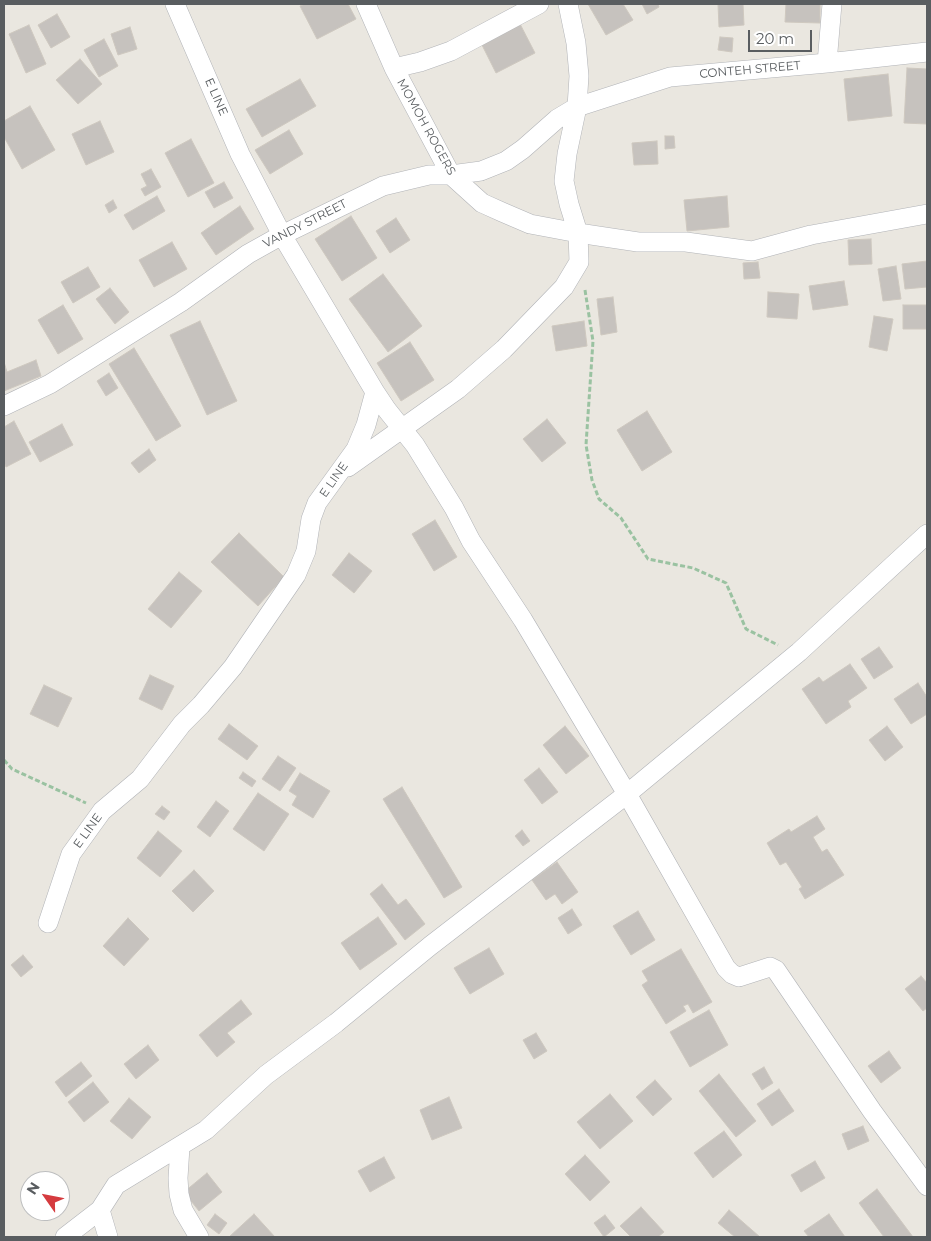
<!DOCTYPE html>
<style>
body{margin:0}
#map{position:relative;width:931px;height:1241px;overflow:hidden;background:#eae7e0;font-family:Montserrat,sans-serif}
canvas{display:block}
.frame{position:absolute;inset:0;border:5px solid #595d60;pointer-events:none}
.north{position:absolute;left:20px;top:1171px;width:50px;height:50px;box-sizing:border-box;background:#fff;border:1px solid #bdbebf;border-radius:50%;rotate:303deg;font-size:14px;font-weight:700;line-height:20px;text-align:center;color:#595d60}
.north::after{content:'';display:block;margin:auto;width:18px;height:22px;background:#d53b3f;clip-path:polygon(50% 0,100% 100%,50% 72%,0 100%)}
.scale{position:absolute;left:748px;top:30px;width:64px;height:22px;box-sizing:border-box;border:2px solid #595d60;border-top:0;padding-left:6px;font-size:15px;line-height:18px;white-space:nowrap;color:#595d60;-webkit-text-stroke:4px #fff;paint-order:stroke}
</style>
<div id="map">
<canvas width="931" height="1241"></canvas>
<div class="frame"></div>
<div class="north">N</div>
<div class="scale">20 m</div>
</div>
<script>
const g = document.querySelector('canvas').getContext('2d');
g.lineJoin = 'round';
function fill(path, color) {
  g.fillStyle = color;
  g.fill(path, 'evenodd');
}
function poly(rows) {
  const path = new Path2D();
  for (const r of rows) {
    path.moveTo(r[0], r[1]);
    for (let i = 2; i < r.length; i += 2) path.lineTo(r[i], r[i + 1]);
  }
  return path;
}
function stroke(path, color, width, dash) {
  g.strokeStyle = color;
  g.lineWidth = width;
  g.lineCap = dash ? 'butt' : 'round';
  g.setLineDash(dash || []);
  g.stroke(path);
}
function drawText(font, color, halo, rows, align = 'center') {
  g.font = font + ' Montserrat,sans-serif';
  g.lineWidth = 4.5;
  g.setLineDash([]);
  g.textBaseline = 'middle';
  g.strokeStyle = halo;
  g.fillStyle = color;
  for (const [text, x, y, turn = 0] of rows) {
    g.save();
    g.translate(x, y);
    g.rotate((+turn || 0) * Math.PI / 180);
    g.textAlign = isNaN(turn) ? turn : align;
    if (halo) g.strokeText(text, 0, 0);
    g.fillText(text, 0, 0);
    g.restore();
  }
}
const building = poly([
 [305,4,348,4,356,19,317,39,300,6,305,4],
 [588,4,623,4,633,20,606,35,588,4],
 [642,4,658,4,659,7,647,14,642,4],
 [718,4,743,4,744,25,719,27,718,4],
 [786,4,820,4,820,23,785,22,786,4],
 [57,14,70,37,51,48,38,25,57,14],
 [519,22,535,53,496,73,480,41,519,22],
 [29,25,46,64,26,73,9,34,29,25],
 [130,27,137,49,118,55,111,34,130,27],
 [720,37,733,38,732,52,718,50,720,37],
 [104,39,118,66,99,77,84,50,104,39],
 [80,59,102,84,78,104,56,80,80,59],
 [907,68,927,69,927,124,904,123,907,68],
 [888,74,892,116,848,121,844,79,888,74],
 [300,79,316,106,262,137,246,109,300,79],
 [30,106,55,150,22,169,4,137,4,121,30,106],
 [100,121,114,152,86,165,72,134,100,121],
 [289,130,303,154,270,174,255,150,289,130],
 [665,136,674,136,675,148,665,149,665,136],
 [191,139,214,183,188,197,165,153,191,139],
 [657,141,658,164,634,165,632,143,657,141],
 [151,169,161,187,145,196,141,189,147,186,141,174,151,169],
 [224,182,233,198,214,208,205,192,224,182],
 [157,196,165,211,133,230,124,215,157,196],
 [727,196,729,227,687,231,684,200,727,196],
 [113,200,117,208,109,213,105,205,113,200],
 [240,206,254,229,216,255,201,233,240,206],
 [351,216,377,258,342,281,315,239,351,216],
 [396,218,410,240,390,253,376,231,396,218],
 [871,239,872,264,849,265,848,240,871,239],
 [172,242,187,269,154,287,139,260,172,242],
 [927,261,927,287,905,289,902,264,927,261],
 [758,262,760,278,744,279,743,263,758,262],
 [896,266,901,299,883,301,878,269,896,266],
 [88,267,100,287,73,303,61,282,88,267],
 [383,274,422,326,388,352,349,299,383,274],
 [844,281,848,305,813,310,809,286,844,281],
 [110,288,129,312,115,324,96,299,110,288],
 [768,292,799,294,797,319,767,317,768,292],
 [613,297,617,332,601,335,597,299,613,297],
 [63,305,83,339,58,354,38,320,63,305],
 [903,305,927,305,927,329,903,329,903,305],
 [874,316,893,319,887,351,869,347,874,316],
 [200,321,237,401,207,415,170,335,200,321],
 [584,321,587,346,556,351,552,326,584,321],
 [410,342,434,380,401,401,377,363,410,342],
 [134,348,181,426,156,441,109,364,134,348],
 [36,360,41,376,4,391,4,362,7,372,36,360],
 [109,373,118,388,106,396,97,381,109,373],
 [647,411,672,452,642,471,617,430,647,411],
 [547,419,566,443,542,462,523,439,547,419],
 [14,421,31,454,6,467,4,462,4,427,14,421],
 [62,424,73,445,40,462,29,442,62,424],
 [149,449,156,460,139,473,131,463,149,449],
 [435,520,457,557,434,571,412,534,435,520],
 [239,533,284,577,258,606,211,562,239,533],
 [349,553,372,571,354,593,332,575,349,553],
 [179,572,202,591,171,628,148,609,179,572],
 [879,647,893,667,874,679,861,659,879,647],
 [850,664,867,688,848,701,851,707,826,724,802,689,819,677,823,682,850,664],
 [150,675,174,686,162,710,139,699,150,675],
 [918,683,927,697,927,714,911,724,894,699,918,683],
 [44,685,72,698,58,727,30,714,44,685],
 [229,724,258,746,247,760,218,739,229,724],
 [565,726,589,756,566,774,543,745,565,726],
 [887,726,903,747,885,761,869,740,887,726],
 [278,756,296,768,280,791,262,779,278,756],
 [539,768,558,792,542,804,524,780,539,768],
 [243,772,256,781,252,787,239,778,243,772],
 [300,773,330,791,313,818,292,805,297,796,289,791,300,773],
 [402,787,462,887,444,898,383,799,402,787],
 [258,793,289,814,264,851,233,829,258,793],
 [216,801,229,811,210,837,197,827,216,801],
 [162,806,170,812,164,820,155,814,162,806],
 [817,816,825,829,813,837,822,852,827,849,844,875,805,899,799,889,802,887,786,862,780,865,767,843,789,829,791,832,817,816],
 [522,830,530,841,523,846,515,836,522,830],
 [158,831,182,851,160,877,137,858,158,831],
 [557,862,578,892,562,904,555,894,546,900,532,880,557,862],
 [194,870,214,891,193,912,172,891,194,870],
 [382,884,398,905,406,899,425,924,405,940,370,894,382,884],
 [572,909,582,925,568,934,558,918,572,909],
 [638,911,655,940,631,955,613,926,638,911],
 [378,917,397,944,360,970,341,943,378,917],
 [128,918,149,939,124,966,103,946,128,918],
 [489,948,504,974,470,994,454,968,489,948],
 [681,949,712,1002,693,1013,688,1004,683,1006,686,1011,666,1024,642,985,648,981,642,971,681,949],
 [23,955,33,967,21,977,11,965,23,955],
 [921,976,927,983,927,1008,923,1011,905,989,921,976],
 [241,1000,252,1014,227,1033,235,1042,217,1057,199,1035,241,1000],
 [709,1010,728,1045,690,1067,670,1032,709,1010],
 [536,1033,547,1051,534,1059,523,1040,536,1033],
 [148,1045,159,1060,136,1079,124,1064,148,1045],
 [889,1051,901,1068,881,1083,868,1066,889,1051],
 [81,1062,92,1076,66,1097,55,1082,81,1062],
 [764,1067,773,1083,762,1090,752,1074,764,1067],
 [719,1074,756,1121,736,1137,699,1091,719,1074],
 [655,1080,672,1099,653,1116,636,1097,655,1080],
 [93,1082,109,1102,84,1122,68,1102,93,1082],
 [779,1089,794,1111,772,1126,757,1104,779,1089],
 [610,1094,633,1121,600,1149,577,1122,610,1094],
 [449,1097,462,1128,432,1140,420,1110,449,1097],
 [129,1098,151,1117,132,1139,110,1121,129,1098],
 [863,1126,869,1141,848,1150,842,1134,863,1126],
 [724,1131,742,1155,713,1178,694,1153,724,1131],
 [585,1155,610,1182,590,1201,565,1174,585,1155],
 [384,1157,395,1178,370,1192,358,1171,384,1157],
 [815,1161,825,1178,801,1192,791,1175,815,1161],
 [207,1173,222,1192,199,1211,184,1192,207,1173],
 [877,1189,913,1237,884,1237,859,1203,877,1189],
 [641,1207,664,1232,658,1237,631,1237,620,1226,641,1207],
 [729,1210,760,1237,735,1237,718,1223,729,1210],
 [215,1214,227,1223,219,1234,207,1225,215,1214],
 [254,1214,275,1237,229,1237,254,1214],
 [829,1214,845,1237,809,1237,804,1231,829,1214],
 [605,1215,615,1228,604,1237,594,1223,605,1215]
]);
fill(building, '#c6c2be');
stroke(building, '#cec8bf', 1);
const street = poly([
 [568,4,576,43,579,76,577,107,567,154,564,181,569,204,578,233,638,242,686,242,752,251,811,235,927,214],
 [827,63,832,4],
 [394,68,420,62,451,51,539,4],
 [375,392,387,410,415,445,454,508,471,541,523,620,627,794,726,968,732,974,739,977,770,967,776,970,872,1111,927,1186],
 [4,406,50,384,181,302,248,254,282,235,383,186,429,175,451,175,481,171,506,161,523,149,557,119,577,107,670,77,827,63,927,52],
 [348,467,458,389,504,349,564,287,579,262,578,233,530,224,502,212,482,203,451,175,394,68,366,4],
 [48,923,71,854,102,811,140,779,182,724,201,705,233,667,296,575,306,551,311,519,317,503,356,449,366,425,375,392,282,235,240,154,175,4],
 [180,1147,178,1178,179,1194,183,1210,199,1237],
 [100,1210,108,1237],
 [65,1237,100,1210,116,1185,206,1130,266,1075,336,1023,430,946,627,794,799,652,927,534]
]);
stroke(street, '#b1b3b7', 20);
stroke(poly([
 [585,290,593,341,586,445,592,480,599,499,621,518,648,559,693,568,726,583,746,629,778,645],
 [4,760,12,769,86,803]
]), '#9ac2a1', 3, [5, 2.5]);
stroke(street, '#fff', 19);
drawText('12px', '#595d60', '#fff', [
 ["CONTEH STREET",750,70,-5],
 ["E LINE",216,97,66],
 ["MOMOH ROGERS",426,127,61],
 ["VANDY STREET",305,224,-27],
 ["E LINE",334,480,-55],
 ["E LINE",88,831,-54]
]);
</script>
